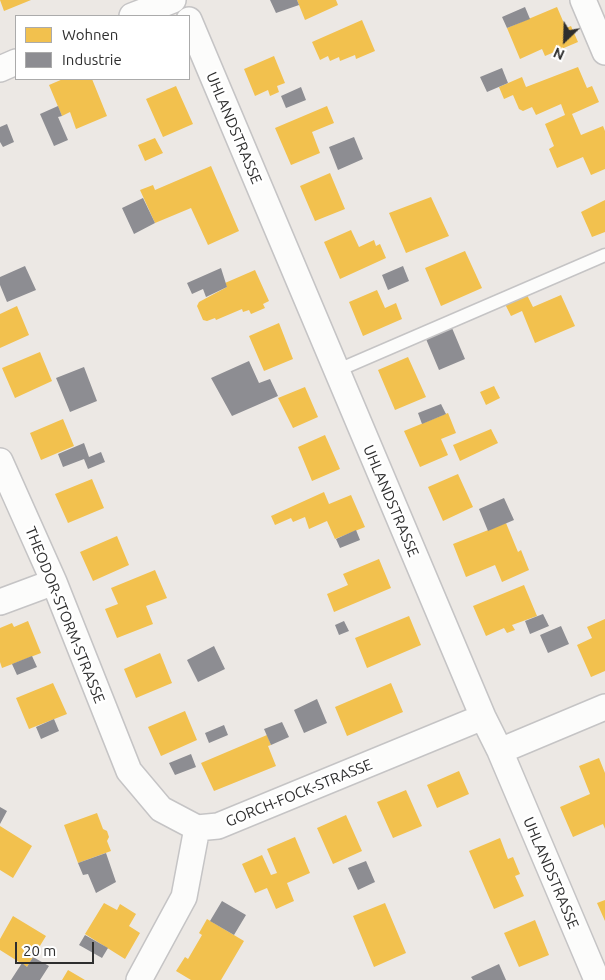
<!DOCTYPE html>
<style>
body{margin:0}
#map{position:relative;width:605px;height:980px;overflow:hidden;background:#ece8e4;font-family:Ubuntu,sans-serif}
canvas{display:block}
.legend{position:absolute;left:15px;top:15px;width:175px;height:65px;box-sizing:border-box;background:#fff;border:1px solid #ababab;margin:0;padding:6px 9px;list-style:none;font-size:15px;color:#2e2e2e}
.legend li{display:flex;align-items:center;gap:10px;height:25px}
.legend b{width:25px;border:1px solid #ababab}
.north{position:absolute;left:540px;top:15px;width:50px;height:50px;-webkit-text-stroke:4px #fff;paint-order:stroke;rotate:204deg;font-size:14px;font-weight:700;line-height:20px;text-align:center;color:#2e2e2e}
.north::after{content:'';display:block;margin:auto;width:18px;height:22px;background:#2e2e2e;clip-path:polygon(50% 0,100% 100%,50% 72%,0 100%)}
.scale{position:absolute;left:15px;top:942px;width:79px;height:22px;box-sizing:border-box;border:2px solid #2e2e2e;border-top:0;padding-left:6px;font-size:15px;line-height:18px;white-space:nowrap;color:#2e2e2e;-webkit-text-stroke:4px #fff;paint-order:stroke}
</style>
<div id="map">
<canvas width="605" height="980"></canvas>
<ul class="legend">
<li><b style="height:14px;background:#f2c14e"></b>Wohnen</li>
<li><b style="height:14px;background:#8d8d92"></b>Industrie</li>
</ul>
<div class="north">N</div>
<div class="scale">20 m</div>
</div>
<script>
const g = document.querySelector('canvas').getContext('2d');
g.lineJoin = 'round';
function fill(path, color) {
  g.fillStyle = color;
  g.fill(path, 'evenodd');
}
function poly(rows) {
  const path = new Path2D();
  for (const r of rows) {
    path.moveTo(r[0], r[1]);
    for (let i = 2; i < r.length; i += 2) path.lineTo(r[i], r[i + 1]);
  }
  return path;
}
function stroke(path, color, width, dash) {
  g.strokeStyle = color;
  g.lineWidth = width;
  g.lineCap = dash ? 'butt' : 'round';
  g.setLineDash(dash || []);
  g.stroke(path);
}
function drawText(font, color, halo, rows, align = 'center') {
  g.font = font + ' Ubuntu,sans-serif';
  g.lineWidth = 5;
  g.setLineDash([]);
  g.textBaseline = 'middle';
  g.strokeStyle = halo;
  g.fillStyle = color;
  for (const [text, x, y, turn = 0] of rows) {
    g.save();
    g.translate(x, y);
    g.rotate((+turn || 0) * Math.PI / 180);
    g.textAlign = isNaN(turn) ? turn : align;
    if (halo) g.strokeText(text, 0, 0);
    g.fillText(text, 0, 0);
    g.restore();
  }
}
fill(poly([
 [0,0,31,0,4,11],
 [297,0,336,0,338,5,305,20],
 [557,7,566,28,571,26,578,42,545,56,542,49,520,59,507,28],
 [362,20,375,51,356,59,355,55,340,61,339,57,330,61,328,56,320,60,312,42],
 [274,56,285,83,277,86,279,92,270,96,268,90,255,96,244,69],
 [578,67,587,88,592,86,599,102,572,114,581,135,603,126,605,131,605,169,591,175,583,157,557,168,549,149,554,146,545,124,565,115,561,104,536,115,532,107,523,111,519,109,513,95,504,99,499,87,522,77,526,87],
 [63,79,92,79,107,116,76,129,70,112,62,116,49,85],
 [176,86,193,124,163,137,146,99],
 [327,106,334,123,312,132,320,153,291,165,275,128],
 [155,138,163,153,145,161,138,145],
 [211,166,239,231,208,245,191,208,155,223,140,190,153,185,155,190],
 [330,173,345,209,315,221,300,186],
 [431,197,449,236,406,253,389,213],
 [605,200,605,232,592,237,581,212],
 [351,230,359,247,374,240,376,246,380,244,386,258,340,279,324,242],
 [465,251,482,288,441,306,425,268],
 [255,270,269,301,263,304,265,308,251,314,249,310,243,312,242,309,216,320,215,318,207,321,203,320,197,306,199,302,227,287,225,283],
 [377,290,385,308,396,303,402,319,363,336,349,302],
 [527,295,533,307,561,295,575,326,535,343,522,311,511,316,505,304],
 [17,306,29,335,0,348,0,314],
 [279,323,293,359,264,371,249,336],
 [40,352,52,381,15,398,2,368],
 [408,357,426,397,395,410,378,370],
 [494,386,500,398,486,405,480,392],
 [305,387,318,417,293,428,278,398],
 [448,413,456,433,441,439,448,455,420,467,404,431],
 [63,419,74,446,41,460,30,433],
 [491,429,498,443,460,461,453,445],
 [325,435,340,469,312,481,298,447],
 [458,474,473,507,443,521,428,487],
 [92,479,104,508,68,523,55,494],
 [324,492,329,504,351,495,365,527,335,539,327,521,309,529,305,517,293,522,291,518,275,525,271,516],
 [506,523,518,552,521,550,529,570,502,582,495,565,466,577,453,544],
 [117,536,129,565,93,581,80,552],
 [379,559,391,588,334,612,327,594,348,585,343,574],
 [155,570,167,598,146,606,153,624,117,638,105,609,118,604,111,588],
 [524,585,537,616,512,625,515,630,507,633,504,628,486,636,473,606],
 [409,616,421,645,367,668,355,638],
 [605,619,605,671,591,677,577,645,592,638,587,627],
 [28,621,41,653,2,668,0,662,0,628,12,623,14,627],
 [160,653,172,683,136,698,124,669],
 [53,683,67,714,29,729,16,698],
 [391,683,403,712,347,736,335,707],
 [185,711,197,740,161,756,148,727],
 [267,735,271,745,268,746,276,766,214,791,201,763],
 [599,758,605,773,605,829,603,824,573,837,560,807,590,794,579,766],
 [459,771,469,794,437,808,427,785],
 [406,790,422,826,393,838,377,802],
 [97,813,103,829,107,831,109,837,107,841,111,851,78,863,64,825],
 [346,815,362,851,333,864,317,828],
 [0,826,32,846,13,878,0,870],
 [295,837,310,873,287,883,294,901,276,909,267,888,255,893,242,864,262,855,271,875,277,873,267,849],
 [500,838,508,859,513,857,520,874,515,876,524,896,494,909,469,851],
 [605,900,605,921,597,903],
 [104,903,117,910,120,904,136,914,129,926,140,933,125,959,85,934],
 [385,903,406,953,374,967,353,916],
 [13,916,46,936,27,967,0,950,0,939],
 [207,919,244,941,221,980,191,980,176,971,185,957,188,959,202,935,199,933],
 [535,920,549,955,519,967,504,933],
 [68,970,85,980,62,980]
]), '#f2c14e');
fill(poly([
 [270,0,297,0,299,5,276,13],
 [525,7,530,19,507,28,502,17],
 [502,68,508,83,487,92,480,77],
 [301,87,306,100,286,108,281,96],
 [58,106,62,116,58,117,68,140,54,146,40,114],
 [7,124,14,142,3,147,0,142,0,127],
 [354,137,363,159,338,170,329,147],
 [143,198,155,223,134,234,122,208],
 [25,266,36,290,7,302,0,285,0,277],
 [403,266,409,281,388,290,382,275],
 [221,268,227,287,206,297,203,289,192,294,187,283],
 [452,328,465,359,439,370,426,339],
 [249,361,259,383,270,379,278,396,232,416,211,378],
 [84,367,97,401,70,412,56,378],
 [441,404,446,414,422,424,418,413],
 [84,443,89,457,101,452,105,462,88,469,84,459,63,467,58,454],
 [504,498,514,520,488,531,479,509],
 [356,530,360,540,340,548,336,539],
 [543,614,549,626,530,634,525,621],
 [344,621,349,631,339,635,335,625],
 [561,626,569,644,548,653,540,635],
 [214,646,225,669,198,682,187,660],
 [32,656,37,667,17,675,12,664],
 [317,699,327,723,304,733,294,710],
 [54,719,59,731,41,739,36,727],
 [282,722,289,737,271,745,264,729],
 [224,725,228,735,209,743,205,733],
 [191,754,196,767,175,775,169,763],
 [0,807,7,811,0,824],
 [106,853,116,882,96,893,88,874,83,875,78,863],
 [366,861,375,882,358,890,348,868],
 [222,901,246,915,234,935,210,921],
 [85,935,108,948,102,958,79,945],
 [33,957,49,966,40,980,11,980,22,963,27,967],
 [499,964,506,980,473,980,471,977]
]), '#8d8d92');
const lane = poly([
 [336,371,605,255]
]);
const street = poly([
 [583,0,605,52],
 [132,16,173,0],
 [189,20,483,717,500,751,597,980],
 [0,69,16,62],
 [0,461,54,582,129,771,161,809,197,828,218,826,483,717],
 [0,602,54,582],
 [500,751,605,707],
 [139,980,184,897,197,828]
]);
stroke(lane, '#c5c4c5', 15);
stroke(street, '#c5c4c5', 28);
stroke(lane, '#fcfcfb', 12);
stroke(street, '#fcfcfb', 25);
drawText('15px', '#2e2e2e', '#fff', [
 ["UHLANDSTRASSE",234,128,67],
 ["UHLANDSTRASSE",391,501,67],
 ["THEODOR-STORM-STRASSE",65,615,68],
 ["GORCH-FOCK-STRASSE",299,793,-22],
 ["UHLANDSTRASSE",551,873,67]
]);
</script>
